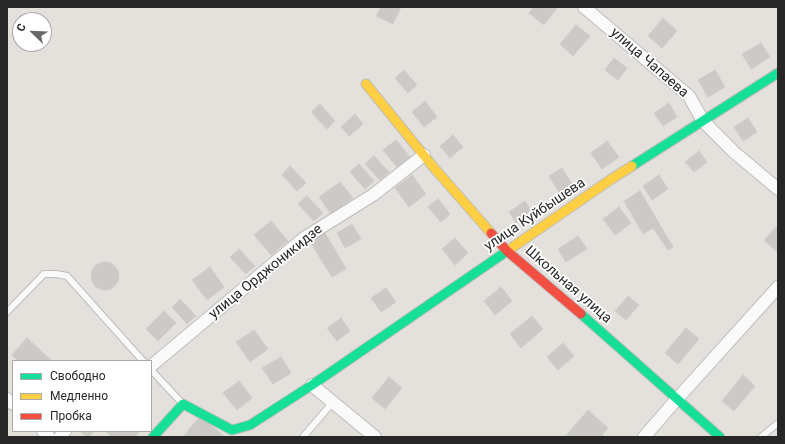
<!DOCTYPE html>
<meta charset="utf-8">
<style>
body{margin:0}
#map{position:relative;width:785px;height:444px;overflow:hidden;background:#e4e1dc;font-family:Roboto,sans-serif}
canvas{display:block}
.frame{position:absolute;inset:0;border:8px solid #272727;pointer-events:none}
.legend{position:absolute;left:12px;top:360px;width:140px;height:72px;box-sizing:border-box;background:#fff;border:1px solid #a9a9a9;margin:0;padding:5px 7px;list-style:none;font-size:12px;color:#272727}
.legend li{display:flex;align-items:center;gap:8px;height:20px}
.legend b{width:20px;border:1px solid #a9a9a9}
.north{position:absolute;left:12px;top:12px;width:40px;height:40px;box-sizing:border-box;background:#fff;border:1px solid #a9a9a9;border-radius:50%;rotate:293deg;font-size:11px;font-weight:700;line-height:16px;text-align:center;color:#272727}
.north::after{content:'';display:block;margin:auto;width:14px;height:18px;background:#696866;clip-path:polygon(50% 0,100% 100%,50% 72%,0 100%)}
</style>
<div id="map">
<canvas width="785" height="444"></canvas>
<div class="frame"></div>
<ul class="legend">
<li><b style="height:5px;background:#16e098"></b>Свободно</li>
<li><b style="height:5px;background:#ffcf43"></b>Медленно</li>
<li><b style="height:5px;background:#f24e42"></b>Пробка</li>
</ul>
<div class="north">С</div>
</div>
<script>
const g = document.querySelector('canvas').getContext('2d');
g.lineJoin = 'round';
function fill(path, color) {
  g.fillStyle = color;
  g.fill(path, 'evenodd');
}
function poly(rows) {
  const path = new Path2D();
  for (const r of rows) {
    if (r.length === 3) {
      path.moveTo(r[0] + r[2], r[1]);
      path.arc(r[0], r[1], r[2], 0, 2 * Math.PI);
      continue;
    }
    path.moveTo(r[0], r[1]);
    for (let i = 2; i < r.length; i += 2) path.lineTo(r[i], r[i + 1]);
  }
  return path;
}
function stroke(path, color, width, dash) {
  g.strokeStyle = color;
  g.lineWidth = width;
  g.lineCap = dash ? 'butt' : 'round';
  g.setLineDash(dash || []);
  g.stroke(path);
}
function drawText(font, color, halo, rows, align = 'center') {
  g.font = font + ' Roboto,sans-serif';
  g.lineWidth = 3.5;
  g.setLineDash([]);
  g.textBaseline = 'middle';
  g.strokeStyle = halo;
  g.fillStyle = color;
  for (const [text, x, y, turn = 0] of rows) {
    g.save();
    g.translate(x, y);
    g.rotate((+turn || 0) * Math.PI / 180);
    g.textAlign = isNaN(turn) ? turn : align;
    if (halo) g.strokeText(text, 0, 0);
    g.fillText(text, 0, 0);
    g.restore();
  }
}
const building = poly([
 [381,7,401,7,393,24,376,16,381,7],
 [534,7,556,7,557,8,544,25,529,13,534,7],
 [663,18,677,31,662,48,648,36,663,18],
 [576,25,590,36,573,56,560,44,576,25],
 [761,43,770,57,751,69,742,54,761,43],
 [614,58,627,68,618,80,605,70,614,58],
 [404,70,417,85,408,93,395,78,404,70],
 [715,70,725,87,708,97,698,80,715,70],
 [425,101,437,117,424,127,412,112,425,101],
 [669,103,677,117,663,126,654,113,669,103],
 [320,104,335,121,327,129,311,112,320,104],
 [355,114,363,124,349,136,341,127,355,114],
 [748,118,757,132,743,141,734,127,748,118],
 [453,135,463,147,450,158,440,146,453,135],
 [396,140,410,157,397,167,383,150,396,140],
 [607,141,619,157,602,169,591,153,607,141],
 [699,151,707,162,694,172,685,162,699,151],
 [374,156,389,172,380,180,365,164,374,156],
 [359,164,374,181,365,189,350,172,359,164],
 [290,166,306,183,297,191,282,175,290,166],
 [562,168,573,186,560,194,549,176,562,168],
 [412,175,426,194,409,207,395,188,412,175],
 [659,175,668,189,652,200,643,186,659,175],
 [340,182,353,198,331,214,319,197,340,182],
 [640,191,673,247,668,250,653,228,643,234,624,201,640,191],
 [307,196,323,213,314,221,298,204,307,196],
 [438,199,450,214,441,222,428,207,438,199],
 [525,201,532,212,516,223,509,212,525,201],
 [619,207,631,223,615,235,603,219,619,207],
 [271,221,288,241,271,255,254,235,271,221],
 [352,224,361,239,345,248,337,233,352,224],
 [778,225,778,249,776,251,764,240,778,225],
 [324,231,346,269,332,277,309,240,324,231],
 [578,236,587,249,566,262,558,249,578,236],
 [455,238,468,253,455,265,442,249,455,238],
 [239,249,255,266,246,274,230,257,239,249],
 [105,276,14],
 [210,267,224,287,207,300,192,280,210,267],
 [501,287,512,301,495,315,484,301,501,287],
 [386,288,396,302,381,312,371,298,386,288],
 [628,296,639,305,626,320,615,311,628,296],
 [180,299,196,316,187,324,172,307,180,299],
 [164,311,176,323,158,341,146,329,164,311],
 [532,316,543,329,521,348,510,334,532,316],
 [341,318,350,331,337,341,327,328,341,318],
 [686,328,699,339,678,364,665,353,686,328],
 [254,330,268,349,250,362,236,342,254,330],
 [27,338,52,361,18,361,12,355,27,338],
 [563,343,574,356,558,370,547,357,563,343],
 [281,357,291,373,273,384,262,368,281,357],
 [743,375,755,386,734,411,722,401,743,375],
 [389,377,402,388,385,409,372,398,389,377],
 [239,381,252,398,237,410,223,393,239,381],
 [588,410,608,428,602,435,605,437,565,437,588,410],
 [200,416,225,437,183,437,200,416],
 [80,431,94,431,89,437,87,437,80,431],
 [105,431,140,431,135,437,112,437,105,431]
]);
fill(building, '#ccc9c6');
stroke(building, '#cfcdc8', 1);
const lane = poly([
 [7,312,44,274,56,274,67,276,143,361],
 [151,370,182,403],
 [303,437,333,402],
 [761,437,778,423]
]);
const street = poly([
 [584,7,689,96,703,121,735,153,778,189],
 [151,366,304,238,373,195,424,155],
 [312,385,375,437],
 [7,399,13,404],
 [43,431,49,437],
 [60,437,65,431],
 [644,437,677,399,778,287]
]);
const fast = poly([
 [632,166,778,73],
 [581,314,720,437],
 [153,437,183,404,232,430,250,425,312,385,510,249]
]);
const slow = poly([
 [366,84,435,169,491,233],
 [510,249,610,180,632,166]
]);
const jam = poly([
 [491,233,507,251,581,314]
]);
stroke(lane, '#bebdbd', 8);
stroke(street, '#bebdbd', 14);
stroke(fast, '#bebdbd', 11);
stroke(slow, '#bebdbd', 11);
stroke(jam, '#bebdbd', 11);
stroke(lane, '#fbfafa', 6);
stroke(street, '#fbfafa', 12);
stroke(fast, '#16e098', 9);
stroke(slow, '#ffcf43', 9);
stroke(jam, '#f24e42', 9);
drawText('14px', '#272727', '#fff', [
 ["улица Чапаева",649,63,41],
 ["улица Куйбышева",535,215,-34],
 ["улица Орджоникидзе",266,272,-39],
 ["Школьная улица",568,285,41]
]);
</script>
